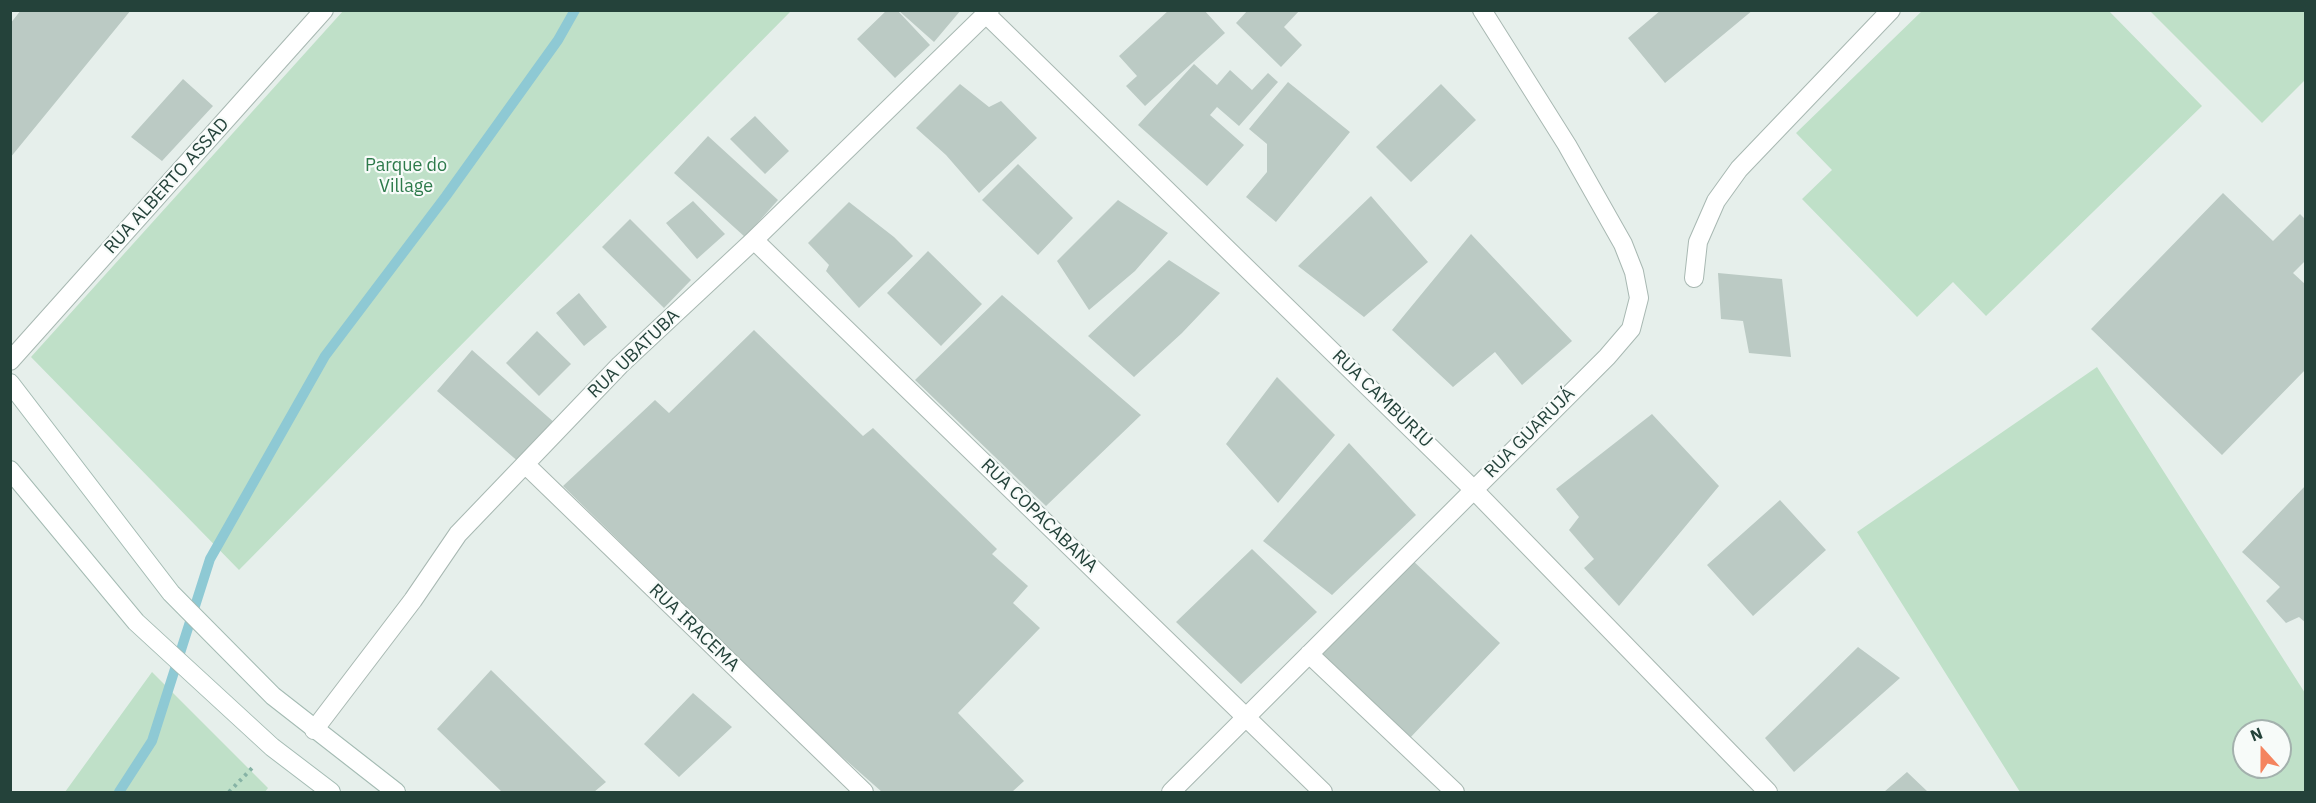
<!DOCTYPE html>
<meta charset="utf-8">
<style>
body{margin:0}
#map{position:relative;width:2316px;height:803px;overflow:hidden;background:#e6efeb;font-family:"IBM Plex Sans",sans-serif}
canvas{display:block}
.frame{position:absolute;inset:0;border:12px solid #24423a;pointer-events:none}
.north{position:absolute;left:2232px;top:719px;width:60px;height:60px;box-sizing:border-box;background:#f7fbf9;border:2px solid #a3b1ad;border-radius:50%;rotate:339deg;font-size:16px;font-weight:700;line-height:24px;text-align:center;color:#24423a}
.north::after{content:'';display:block;margin:auto;width:21px;height:27px;background:#f4845f;clip-path:polygon(50% 0,100% 100%,50% 72%,0 100%)}
</style>
<div id="map">
<canvas width="2316" height="803"></canvas>
<div class="frame"></div>
<div class="north">N</div>
</div>
<script>
const g = document.querySelector('canvas').getContext('2d');
g.lineJoin = 'round';
function fill(path, color) {
  g.fillStyle = color;
  g.fill(path, 'evenodd');
}
function poly(rows) {
  const path = new Path2D();
  for (const r of rows) {
    path.moveTo(r[0], r[1]);
    for (let i = 2; i < r.length; i += 2) path.lineTo(r[i], r[i + 1]);
  }
  return path;
}
function stroke(path, color, width, dash) {
  g.strokeStyle = color;
  g.lineWidth = width;
  g.lineCap = dash ? 'butt' : 'round';
  g.setLineDash(dash || []);
  g.stroke(path);
}
function drawText(font, color, halo, rows, align = 'center') {
  g.font = font + ' "IBM Plex Sans",sans-serif';
  g.lineWidth = 4.5;
  g.setLineDash([]);
  g.textBaseline = 'middle';
  g.strokeStyle = halo;
  g.fillStyle = color;
  for (const [text, x, y, turn = 0] of rows) {
    g.save();
    g.translate(x, y);
    g.rotate((+turn || 0) * Math.PI / 180);
    g.textAlign = isNaN(turn) ? turn : align;
    if (halo) g.strokeText(text, 0, 0);
    g.fillText(text, 0, 0);
    g.restore();
  }
}
fill(poly([
 [343,11,791,11,239,570,31,357],
 [1922,11,2109,11,2202,106,1986,316,1953,282,1917,317,1802,199,1832,170,1796,133],
 [2150,11,2305,11,2305,80,2262,123],
 [2097,367,2305,693,2305,792,2020,792,1857,532],
 [2244,731,2280,731,2280,767,2244,767],
 [152,672,268,788,265,792,65,792]
]), '#bfe0c8');
stroke(poly([
 [119,792,152,741,210,559,325,356,446,196,558,40,575,10]
]), '#8ec9d4', 10);
fill(poly([
 [21,10,131,10,10,158,10,24],
 [887,10,897,10,930,45,895,78,857,39],
 [898,10,961,10,934,42],
 [1169,10,1204,10,1225,33,1145,106,1126,86,1137,76,1119,56],
 [1248,10,1300,10,1284,27,1302,45,1281,67,1236,23],
 [1661,10,1753,10,1665,83,1628,38],
 [1194,64,1217,85,1230,70,1252,90,1268,73,1278,82,1239,126,1217,107,1210,115,1244,145,1207,186,1138,125],
 [183,79,213,106,162,161,131,137],
 [1288,82,1350,132,1276,222,1246,197,1267,172,1267,144,1249,129],
 [960,84,989,107,1001,101,1037,138,979,193,946,155,916,128],
 [1441,84,1476,120,1411,182,1376,147],
 [755,116,789,151,765,174,730,139],
 [708,136,778,200,745,237,674,173],
 [1018,164,1073,218,1038,255,982,200],
 [2223,193,2273,241,2300,214,2306,220,2306,260,2293,273,2306,285,2306,369,2222,455,2091,329],
 [1371,196,1428,262,1364,317,1298,266],
 [1118,200,1168,233,1135,271,1089,310,1057,261],
 [693,201,725,234,697,259,666,223],
 [849,202,894,237,913,256,859,308,826,271,829,265,808,243],
 [630,219,691,280,664,308,602,247],
 [1471,234,1572,341,1522,385,1495,352,1453,387,1392,330],
 [928,251,982,304,941,346,887,293],
 [1169,260,1220,293,1182,333,1134,377,1088,336],
 [1718,273,1782,279,1791,357,1749,353,1743,321,1721,319],
 [579,293,607,327,584,346,556,313],
 [1002,295,1141,415,1046,506,915,380],
 [754,330,863,436,873,428,997,549,992,554,1028,586,1013,603,1040,628,958,713,1024,781,1012,792,882,792,814,732,563,486,655,400,669,413],
 [537,331,571,364,539,396,506,363],
 [472,350,556,424,521,464,437,391],
 [1277,377,1335,435,1278,503,1226,444],
 [1652,414,1719,486,1619,606,1584,568,1594,559,1569,530,1579,517,1556,489],
 [1349,443,1416,515,1332,595,1263,541],
 [2306,485,2306,623,2299,617,2286,623,2266,601,2280,587,2242,552],
 [1780,500,1826,550,1753,616,1707,565],
 [1252,549,1317,612,1241,684,1176,622],
 [1410,558,1500,643,1409,739,1319,653],
 [1858,647,1900,678,1794,772,1765,738],
 [491,670,606,782,594,792,502,792,437,729],
 [693,693,732,727,679,777,644,744],
 [1907,772,1928,792,1884,792]
]), '#bbcac4');
const service = poly([
 [1694,278,1698,242,1716,201,1739,169,1891,10]
]);
const minor = poly([
 [987,15,1473,489,1768,792],
 [754,240,1323,792],
 [10,361,324,10],
 [525,464,864,792],
 [1309,654,1455,792],
 [314,730,413,600,458,534,620,365,754,240,990,10],
 [1171,792,1607,357,1631,329,1639,298,1634,272,1623,244,1567,145,1482,10]
]);
const secondary = poly([
 [10,383,171,593,273,696,396,792],
 [10,470,136,622,272,747,331,792]
]);
stroke(service, '#a8b8b2', 20);
stroke(minor, '#a8b8b2', 20);
stroke(secondary, '#a4bbb3', 20);
stroke(poly([
 [229,792,255,765]
]), '#86b3a5', 4, [3, 4.5]);
stroke(service, '#fff', 18);
stroke(minor, '#fff', 18);
stroke(secondary, '#fff', 18);
drawText('18px', '#2d7a4b', '#f7fbf9', [
 ["Parque do",406,166],
 ["Village",406,187]
]);
drawText('18px', '#24423a', '#f7fbf9', [
 ["RUA ALBERTO ASSAD",167,186,-48],
 ["RUA UBATUBA",634,354,-44],
 ["RUA CAMBURIU",1382,399,44],
 ["RUA GUARUJÁ",1530,433,-45],
 ["RUA COPACABANA",1039,516,44],
 ["RUA IRACEMA",694,628,44]
]);
</script>
